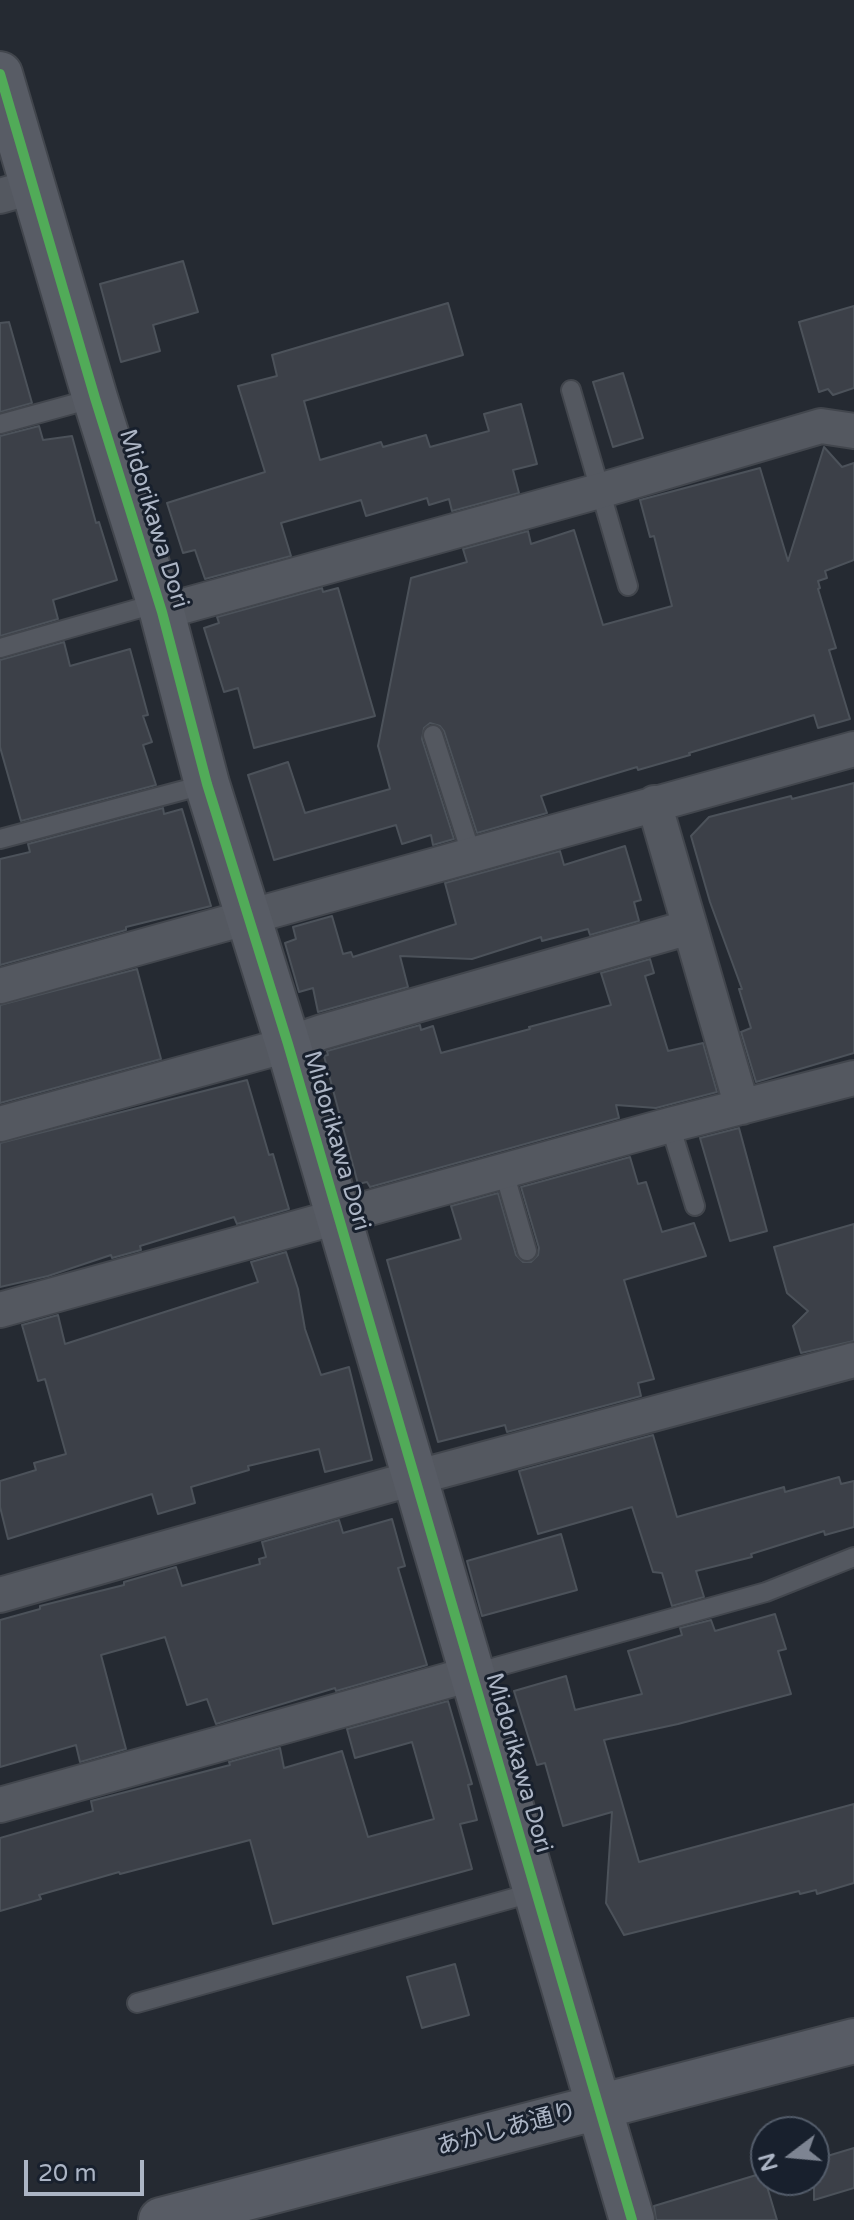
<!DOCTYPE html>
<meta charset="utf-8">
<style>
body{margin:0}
#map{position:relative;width:854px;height:2220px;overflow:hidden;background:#252a32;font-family:"Varela Round",sans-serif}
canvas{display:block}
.north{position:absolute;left:750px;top:2116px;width:80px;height:80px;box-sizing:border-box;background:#18202d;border:2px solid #535c6a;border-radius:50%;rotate:254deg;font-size:22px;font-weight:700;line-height:32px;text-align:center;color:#acb5c5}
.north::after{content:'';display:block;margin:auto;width:28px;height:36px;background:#7d8492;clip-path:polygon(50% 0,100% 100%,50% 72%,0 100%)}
.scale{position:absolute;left:24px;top:2160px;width:120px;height:36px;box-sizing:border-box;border:4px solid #acb5c5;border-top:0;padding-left:10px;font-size:24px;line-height:28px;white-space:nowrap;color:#acb5c5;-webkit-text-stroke:6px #18202d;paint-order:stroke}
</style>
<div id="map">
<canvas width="854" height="2220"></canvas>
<div class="north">N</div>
<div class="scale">20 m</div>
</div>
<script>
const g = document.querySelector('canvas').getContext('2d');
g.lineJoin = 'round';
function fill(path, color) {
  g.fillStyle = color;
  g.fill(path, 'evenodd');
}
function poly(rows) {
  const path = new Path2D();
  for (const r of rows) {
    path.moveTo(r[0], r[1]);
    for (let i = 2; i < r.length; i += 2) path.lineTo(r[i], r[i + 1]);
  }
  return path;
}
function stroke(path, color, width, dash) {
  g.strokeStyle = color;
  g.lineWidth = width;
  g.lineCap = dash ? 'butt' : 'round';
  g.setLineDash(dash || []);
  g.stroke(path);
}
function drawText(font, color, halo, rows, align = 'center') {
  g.font = font + ' "Varela Round","Noto Sans JP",sans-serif';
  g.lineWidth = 6;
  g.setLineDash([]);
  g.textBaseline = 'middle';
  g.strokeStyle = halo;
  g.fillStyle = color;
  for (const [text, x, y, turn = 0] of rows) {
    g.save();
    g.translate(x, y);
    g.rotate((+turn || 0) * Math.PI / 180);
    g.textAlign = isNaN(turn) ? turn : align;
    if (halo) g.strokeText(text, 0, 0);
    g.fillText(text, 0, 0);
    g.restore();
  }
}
const building = poly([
 [183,261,198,312,153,325,160,351,121,362,100,284,183,261],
 [448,303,463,355,304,401,320,460,381,442,383,447,426,435,430,447,489,431,484,414,521,404,537,464,513,470,519,493,452,511,449,499,429,505,427,498,366,516,361,500,281,523,291,556,205,579,195,550,183,553,167,503,265,472,238,386,277,376,272,355,448,303],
 [854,306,854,388,833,395,828,389,819,392,799,322,854,306],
 [9,322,32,403,0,412,0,323,9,322],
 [623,373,643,438,613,447,593,382,623,373],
 [39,426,43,440,72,436,96,523,99,522,117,580,53,600,58,619,0,636,0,436,39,426],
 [824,447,842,467,854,463,854,560,825,571,827,578,818,581,820,588,818,589,836,648,829,650,850,719,818,728,814,715,689,753,690,755,638,770,637,767,541,796,547,813,477,833,444,731,440,726,430,723,424,728,422,739,454,839,433,845,431,835,402,844,396,825,274,860,248,775,288,762,305,813,390,789,378,746,411,578,467,562,463,549,528,531,531,544,574,530,603,625,672,606,654,536,650,537,640,500,760,468,788,561,824,447],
 [322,588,323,592,338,588,375,716,254,748,238,688,224,692,204,628,219,623,217,617,322,588],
 [64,642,70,666,130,649,148,715,143,716,152,742,143,745,156,785,21,821,0,747,0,660,64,642],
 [854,783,854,1053,756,1082,741,1032,751,1028,739,989,742,989,710,902,691,836,709,817,791,796,792,799,854,783],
 [163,808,164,814,182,809,211,906,126,927,126,930,0,965,0,859,30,852,28,844,163,808],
 [625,846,641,900,634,902,639,921,590,935,588,929,542,941,541,937,472,959,400,956,408,987,318,1012,313,988,299,992,285,943,296,939,293,927,332,916,343,954,351,952,353,957,456,924,445,883,560,851,564,865,625,846],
 [650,959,654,973,645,976,668,1051,703,1043,717,1092,656,1108,616,1105,619,1118,370,1187,367,1182,358,1184,324,1056,328,1055,327,1051,420,1025,421,1030,433,1026,441,1053,530,1029,529,1027,611,1005,601,973,650,959],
 [137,969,161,1059,0,1103,0,1005,137,969],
 [247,1080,269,1155,273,1154,289,1209,237,1224,234,1217,140,1246,141,1250,112,1258,111,1255,48,1276,0,1287,0,1143,247,1080],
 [739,1128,767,1231,730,1241,700,1138,739,1128],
 [630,1157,638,1184,646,1182,662,1232,694,1223,706,1256,624,1280,654,1379,638,1383,641,1396,507,1432,505,1425,438,1442,387,1260,461,1239,451,1206,498,1193,516,1255,523,1262,531,1262,538,1255,539,1248,521,1187,630,1157],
 [854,1224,854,1341,801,1353,793,1326,808,1311,787,1293,774,1247,854,1224],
 [286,1252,298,1289,305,1329,321,1375,349,1367,372,1460,325,1472,319,1449,248,1466,249,1470,191,1487,195,1503,158,1514,152,1494,8,1539,0,1507,0,1481,36,1470,34,1463,66,1454,45,1379,38,1381,22,1325,58,1315,65,1344,258,1282,251,1262,286,1252],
 [653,1435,677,1517,784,1487,785,1492,839,1477,841,1484,854,1481,854,1527,825,1535,824,1531,751,1554,752,1557,696,1571,704,1597,672,1606,662,1573,653,1572,632,1507,538,1534,519,1471,653,1435],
 [392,1519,405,1566,398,1568,427,1665,336,1691,335,1688,216,1724,207,1699,187,1705,165,1637,101,1655,126,1749,80,1762,76,1745,0,1767,0,1620,40,1609,40,1606,124,1585,124,1582,176,1567,182,1586,260,1564,259,1559,266,1557,262,1542,339,1520,343,1533,392,1519],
 [561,1534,577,1590,482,1616,467,1561,561,1534],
 [775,1614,786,1649,778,1651,791,1694,678,1724,604,1740,639,1862,854,1804,854,1883,817,1894,816,1890,800,1894,799,1891,624,1935,606,1903,612,1812,563,1826,545,1763,537,1765,514,1691,566,1676,575,1710,642,1694,628,1651,682,1635,680,1628,711,1620,715,1631,775,1614],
 [448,1701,472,1784,468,1785,477,1820,460,1824,472,1869,273,1924,250,1840,120,1874,119,1872,39,1895,41,1899,0,1911,0,1838,93,1811,91,1801,230,1765,229,1762,280,1748,284,1768,342,1751,368,1837,434,1819,412,1742,355,1758,347,1729,448,1701],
 [455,1964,469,2015,422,2028,407,1977,455,1964],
 [854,2148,854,2188,814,2200,814,2160,854,2148],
 [763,2173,777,2220,656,2220,654,2206,763,2173]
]);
fill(building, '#3c4048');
stroke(building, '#4c525a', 2);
const lane = poly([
 [571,390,628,586],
 [0,424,95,398],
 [0,648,158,603],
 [433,735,471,853],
 [0,839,207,784],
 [670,1125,695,1206],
 [504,1172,527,1251],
 [471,1674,766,1592,854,1557],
 [137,2003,535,1892]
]);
const street = poly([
 [0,196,32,187],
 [162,612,599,491,821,426,854,431],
 [654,803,690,927],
 [0,986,854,749],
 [0,1124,269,1050,322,1032,690,927,742,1107],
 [0,1310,670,1125,854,1078],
 [0,1595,414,1478,854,1360],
 [0,1805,471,1674]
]);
const secondary = poly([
 [0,74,95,398,162,612,207,784,288,1044,632,2220],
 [161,2220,854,2041]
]);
stroke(lane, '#42464d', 22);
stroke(street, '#42464d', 38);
stroke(secondary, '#42464d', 48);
stroke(lane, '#545860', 18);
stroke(street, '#545860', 34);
stroke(secondary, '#585c65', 44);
stroke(poly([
 [0,74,95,398,162,612,207,784,288,1044,632,2220]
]), '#51ab58', 10);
drawText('24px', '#acb5c5', '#18202d', [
 ["Midorikawa Dori",153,519,73],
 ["Midorikawa Dori",336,1141,74],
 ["Midorikawa Dori",518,1763,74],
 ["あかしあ通り",507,2130,-15]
]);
</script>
